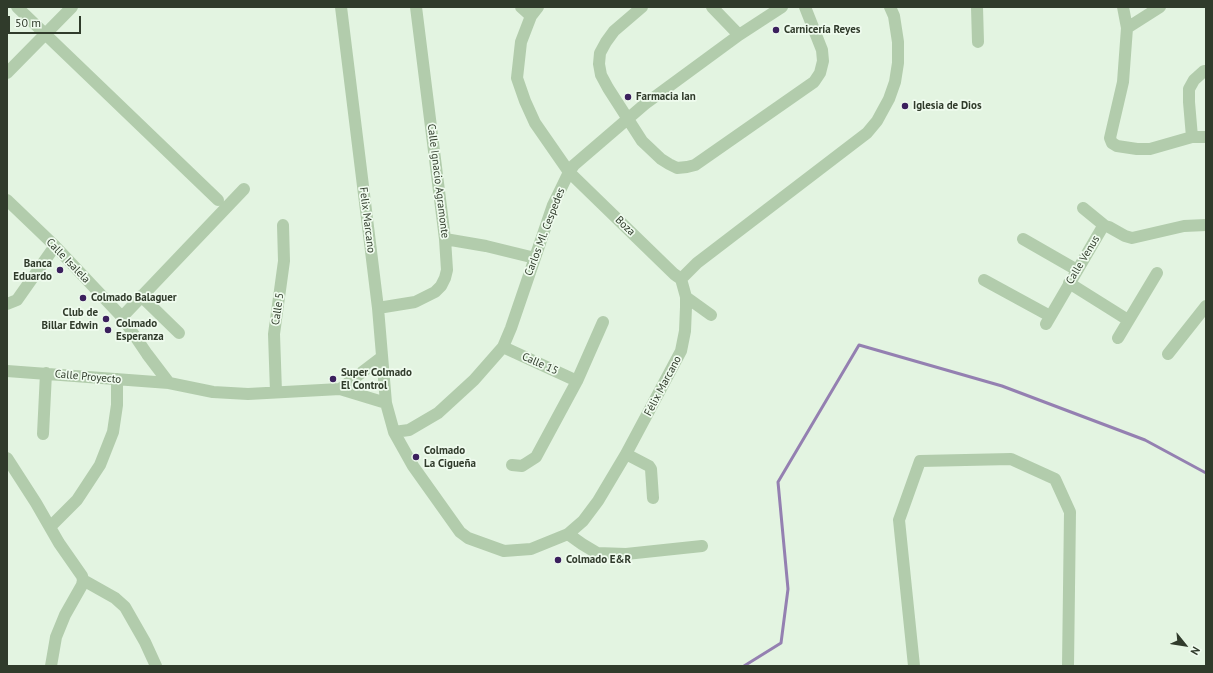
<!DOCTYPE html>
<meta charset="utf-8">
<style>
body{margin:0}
#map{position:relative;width:1213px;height:673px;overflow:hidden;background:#e3f4e1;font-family:"PT Sans",sans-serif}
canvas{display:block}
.frame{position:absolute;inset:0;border:8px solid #303b2b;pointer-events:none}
.north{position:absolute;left:1165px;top:625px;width:40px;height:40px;-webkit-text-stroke:3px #effbee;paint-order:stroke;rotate:120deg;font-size:11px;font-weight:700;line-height:16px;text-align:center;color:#303b2b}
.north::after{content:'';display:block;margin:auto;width:14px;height:18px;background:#303b2b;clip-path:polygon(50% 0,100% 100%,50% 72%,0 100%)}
.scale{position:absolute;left:8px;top:16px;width:73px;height:18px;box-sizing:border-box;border:2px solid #303b2b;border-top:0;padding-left:5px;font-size:12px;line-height:14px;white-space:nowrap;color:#303b2b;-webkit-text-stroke:3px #effbee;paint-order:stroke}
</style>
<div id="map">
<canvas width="1213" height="673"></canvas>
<div class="frame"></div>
<div class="north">N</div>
<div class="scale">50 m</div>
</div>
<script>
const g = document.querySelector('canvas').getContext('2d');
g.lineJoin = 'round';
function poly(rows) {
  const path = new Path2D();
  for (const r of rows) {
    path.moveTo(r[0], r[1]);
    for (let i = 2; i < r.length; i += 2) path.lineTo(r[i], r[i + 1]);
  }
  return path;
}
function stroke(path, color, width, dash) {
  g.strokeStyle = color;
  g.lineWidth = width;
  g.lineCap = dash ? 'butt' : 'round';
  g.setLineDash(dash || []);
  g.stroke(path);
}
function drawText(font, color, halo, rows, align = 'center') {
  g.font = font + ' "PT Sans",sans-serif';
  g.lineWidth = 3.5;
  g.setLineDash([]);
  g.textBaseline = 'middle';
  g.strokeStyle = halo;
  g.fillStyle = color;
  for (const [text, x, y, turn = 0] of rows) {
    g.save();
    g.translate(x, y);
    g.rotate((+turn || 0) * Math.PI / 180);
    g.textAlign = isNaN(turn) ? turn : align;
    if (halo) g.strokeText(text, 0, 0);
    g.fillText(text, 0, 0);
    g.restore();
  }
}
stroke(poly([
 [744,666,781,643,788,589,778,482,859,345,1002,386,1145,440,1206,473]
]), '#9480b1', 3);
stroke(poly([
 [17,7,218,200],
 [341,7,378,308,386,403,394,432,413,466,460,532,468,538,504,551,531,549,568,534,583,521,598,501,626,454,681,351,685,331,686,307,686,297,681,279],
 [521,7,531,16],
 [538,7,531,16,521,42,517,78,525,101,535,123,569,172,674,274,681,279],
 [642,7,614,31,606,42,600,53,599,64,601,75,608,88,642,141,661,159,669,164,677,168,687,167,695,165,814,82,820,73,823,61,822,50,805,7],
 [712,7,739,35],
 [977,7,978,42],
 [1123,7,1127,28,1123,82,1110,138,1112,143,1117,146,1137,149,1150,149,1192,137,1206,137],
 [1127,28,1160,7],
 [7,73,72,7],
 [1192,137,1189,102,1189,89,1194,80,1204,71,1206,71],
 [7,200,55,246,122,317,147,354,169,383],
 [1083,208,1105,226],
 [445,239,486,246,535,258],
 [1023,239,1077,270],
 [681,279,697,263,867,133,877,121,889,99,895,82,898,63,898,42,894,16,890,7],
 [984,280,1050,316],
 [1069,283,1128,320],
 [141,296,179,333],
 [686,297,711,315],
 [7,304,17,300,55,246],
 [378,308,415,302,435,292,441,286,445,278,447,270,445,239,416,7],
 [122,317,244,189],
 [1046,324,1102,228,1105,226,1109,227,1125,236,1132,238,1184,226,1206,225],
 [1118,338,1157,273],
 [503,347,577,381],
 [1168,354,1206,306],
 [7,371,169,383,213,392,248,394,340,389,386,403],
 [340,389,382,357],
 [276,392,274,334,284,261,283,225],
 [394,432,409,430,438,413,474,380,503,347,511,328,553,205,569,172,574,165,645,104,739,35,782,7],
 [43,434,46,373],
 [626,454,649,466,651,469,653,498],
 [7,458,36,503,59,543,82,576,83,580],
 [512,465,522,466,536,457,577,381,603,322],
 [50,527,77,500,100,465,113,432,117,405,117,379],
 [568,534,582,544,597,553,626,554,702,546],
 [83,580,115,598,125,607,145,642,156,666],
 [51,666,56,637,65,615,82,585,83,580],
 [914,666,899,520,920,461,1011,459,1055,479,1070,512,1068,666]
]), '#b2ccac', 12);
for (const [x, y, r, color] of [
 [776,30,4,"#3b205d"],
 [628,97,4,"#3b205d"],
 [905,106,4,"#3b205d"],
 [60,270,4,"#3b205d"],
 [83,298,4,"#3b205d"],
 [106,319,4,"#3b205d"],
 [108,330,4,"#3b205d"],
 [333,379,4,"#3b205d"],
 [416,457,4,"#3b205d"],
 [558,560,4,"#3b205d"]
]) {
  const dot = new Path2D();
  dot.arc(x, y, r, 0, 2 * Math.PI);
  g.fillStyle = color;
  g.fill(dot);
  stroke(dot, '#effbee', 1.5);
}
drawText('bold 11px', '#303b2b', '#effbee', [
 ["Carnicería Reyes",784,30],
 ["Farmacia Ian",636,97],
 ["Iglesia de Dios",913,106],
 ["Banca",52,264,"right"],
 ["Eduardo",52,277,"right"],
 ["Colmado Balaguer",91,298],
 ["Club de",98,313,"right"],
 ["Billar Edwin",98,326,"right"],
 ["Colmado",116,324],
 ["Esperanza",116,337],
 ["Super Colmado",341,373],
 ["El Control",341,386],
 ["Colmado",424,451],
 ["La Cigueña",424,464],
 ["Colmado E&R",566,560]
], 'left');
drawText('11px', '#303b2b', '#effbee', [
 ["Calle Ignacio Agramonte",438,181,83],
 ["Felix Marcano",367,220,83],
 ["Boza",625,226,44],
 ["Carlos Ml. Cespedes",545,232,-69],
 ["Calle Venus",1083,260,-59],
 ["Calle Isalela",68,261,46],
 ["Calle 5",278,309,-82],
 ["Calle 15",540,364,24],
 ["Calle Proyecto",88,377,5],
 ["Félix Marcano",663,386,-62]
]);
</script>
